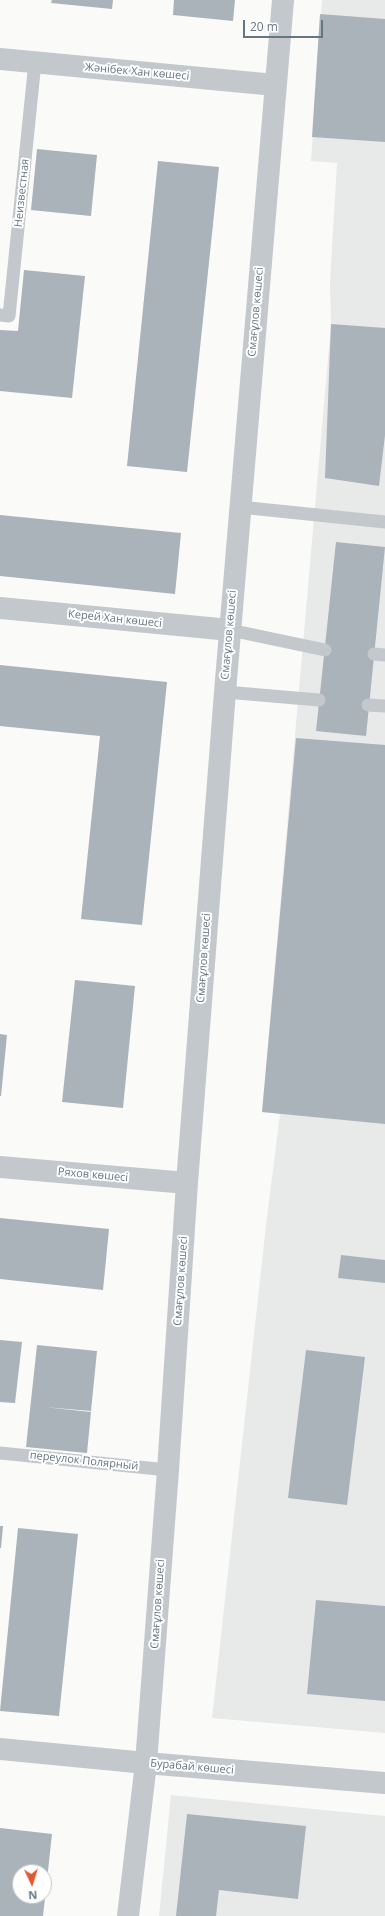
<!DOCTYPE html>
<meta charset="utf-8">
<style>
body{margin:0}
#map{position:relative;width:385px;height:1916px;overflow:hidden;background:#fafaf8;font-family:"Open Sans",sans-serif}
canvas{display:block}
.north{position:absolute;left:12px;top:1864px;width:40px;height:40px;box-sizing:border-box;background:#fff;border:1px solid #c1c8cd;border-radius:50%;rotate:176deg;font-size:11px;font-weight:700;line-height:16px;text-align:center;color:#657683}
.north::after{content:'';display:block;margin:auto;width:14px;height:18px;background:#e4572e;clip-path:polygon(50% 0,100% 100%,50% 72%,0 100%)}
.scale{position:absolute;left:243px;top:20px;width:80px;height:18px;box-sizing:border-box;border:2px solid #657683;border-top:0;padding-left:5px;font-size:12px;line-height:14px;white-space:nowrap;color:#657683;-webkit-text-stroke:3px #fff;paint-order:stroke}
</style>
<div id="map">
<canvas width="385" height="1916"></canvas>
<div class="north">N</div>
<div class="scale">20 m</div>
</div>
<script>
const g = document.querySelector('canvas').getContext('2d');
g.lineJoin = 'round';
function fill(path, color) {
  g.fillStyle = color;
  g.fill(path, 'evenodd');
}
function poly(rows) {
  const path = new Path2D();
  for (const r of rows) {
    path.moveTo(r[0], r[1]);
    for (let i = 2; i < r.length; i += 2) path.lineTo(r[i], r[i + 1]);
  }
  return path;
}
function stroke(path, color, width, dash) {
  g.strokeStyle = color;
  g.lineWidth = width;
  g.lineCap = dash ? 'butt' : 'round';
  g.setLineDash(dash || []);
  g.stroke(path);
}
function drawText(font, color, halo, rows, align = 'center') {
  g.font = font + ' "Open Sans",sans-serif';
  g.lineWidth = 4;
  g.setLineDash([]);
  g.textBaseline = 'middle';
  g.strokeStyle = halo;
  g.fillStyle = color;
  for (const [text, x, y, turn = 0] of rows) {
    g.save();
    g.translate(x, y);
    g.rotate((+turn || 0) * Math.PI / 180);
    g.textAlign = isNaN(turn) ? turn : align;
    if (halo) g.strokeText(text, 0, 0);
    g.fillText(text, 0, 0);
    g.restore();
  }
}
fill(poly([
 [322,0,385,0,385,1733,212,1718,266,1225,280,1114,262,1112,331,324,330,282,337,163,311,161],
 [171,1795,385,1816,385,1916,159,1916]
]), '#e8e9e9');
fill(poly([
 [52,0,113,0,112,9,51,3],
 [174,0,235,0,233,21,173,15],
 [320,14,385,19,385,142,312,137],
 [37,149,97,155,91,216,31,210],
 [158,161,219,167,187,472,127,466],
 [24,270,85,276,72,398,0,391,0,330,18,331],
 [331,324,385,328,385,435,379,486,325,478],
 [0,515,181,533,175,594,0,576],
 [336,542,385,547,366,736,316,731],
 [0,665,167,682,142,925,81,919,100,736,0,726],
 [296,738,385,745,385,1124,262,1112],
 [75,980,135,986,123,1108,62,1102],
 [0,1034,7,1035,1,1096,0,1096],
 [0,1218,109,1229,103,1290,0,1279],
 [341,1255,385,1260,385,1283,338,1278],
 [0,1340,22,1342,15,1403,0,1402],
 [37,1345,97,1351,91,1411,44,1407,91,1412,87,1453,26,1447],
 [306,1350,365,1357,347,1505,288,1498],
 [0,1526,3,1526,1,1548,0,1548],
 [18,1528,78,1534,59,1716,0,1711],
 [316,1600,385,1606,385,1701,307,1694],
 [187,1814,306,1826,298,1899,219,1890,216,1916,176,1916],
 [0,1828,52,1834,43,1916,0,1916],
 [20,1872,44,1872,44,1896,20,1896]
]), '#aab3b9');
stroke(poly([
 [0,315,9,316,35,62],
 [240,507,385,522],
 [230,630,325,650],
 [374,654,385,655],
 [225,692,319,700],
 [368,705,385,706],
 [0,1453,168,1470]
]), '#c3c8cc', 13);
stroke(poly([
 [0,59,275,85],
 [0,608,230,630],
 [0,1167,187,1183],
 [128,1916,146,1763,168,1470,187,1183,225,692,283,0]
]), '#c3c8cc', 22);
stroke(poly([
 [0,1749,146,1763,385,1783]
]), '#c3c8cc', 22);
drawText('11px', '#657683', '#fff', [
 ["Жәнібек Хан көшесі",137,72,5],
 ["Неизвестная",22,193,-84],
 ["Смағұлов көшесі",256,312,-85],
 ["Керей Хан көшесі",115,619,6],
 ["Смағұлов көшесі",229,635,-85],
 ["Смағұлов көшесі",204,958,-86],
 ["Ряхов көшесі",93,1175,5],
 ["Смағұлов көшесі",181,1281,-86],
 ["переулок Полярный",84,1461,6],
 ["Смағұлов көшесі",158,1604,-86],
 ["Бурабай көшесі",192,1767,5]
]);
</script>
